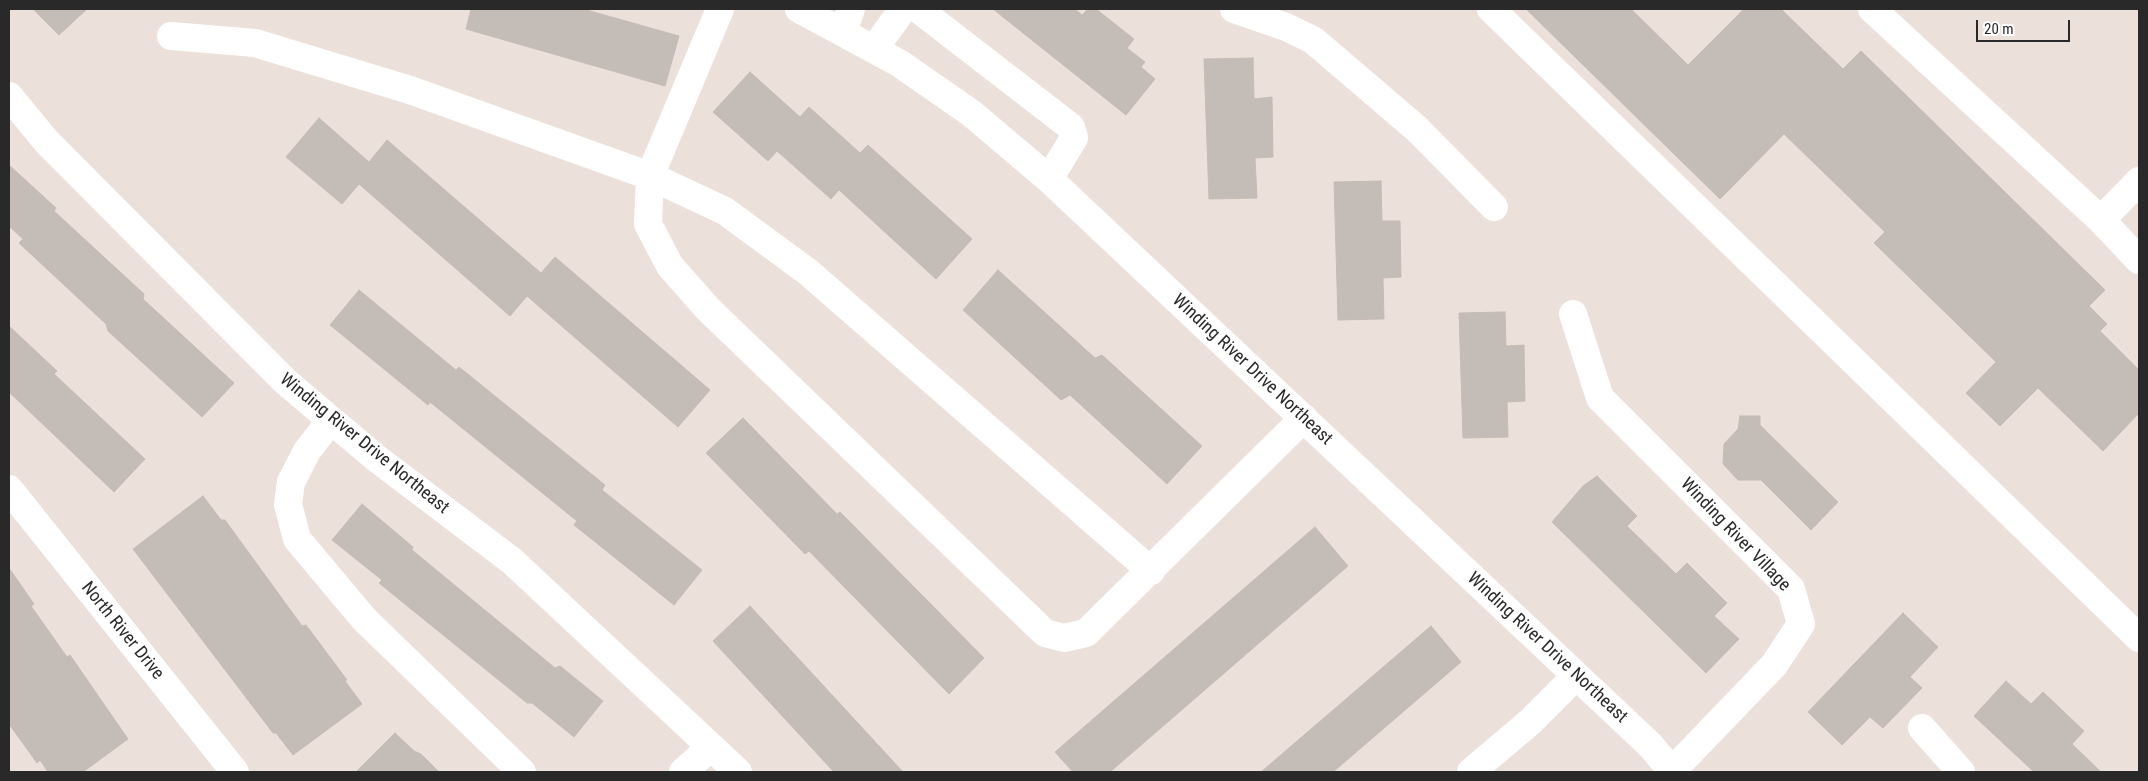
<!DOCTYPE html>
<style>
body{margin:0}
#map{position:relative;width:2148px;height:781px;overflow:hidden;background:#ece0da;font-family:"Roboto Condensed",sans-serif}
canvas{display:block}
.frame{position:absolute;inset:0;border:10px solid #292929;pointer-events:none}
.scale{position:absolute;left:1976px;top:20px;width:94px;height:22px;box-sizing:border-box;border:2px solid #292929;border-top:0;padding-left:6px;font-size:15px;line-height:18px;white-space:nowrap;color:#292929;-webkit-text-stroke:4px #fff;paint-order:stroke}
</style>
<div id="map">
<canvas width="2148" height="781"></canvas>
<div class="frame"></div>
<div class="scale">20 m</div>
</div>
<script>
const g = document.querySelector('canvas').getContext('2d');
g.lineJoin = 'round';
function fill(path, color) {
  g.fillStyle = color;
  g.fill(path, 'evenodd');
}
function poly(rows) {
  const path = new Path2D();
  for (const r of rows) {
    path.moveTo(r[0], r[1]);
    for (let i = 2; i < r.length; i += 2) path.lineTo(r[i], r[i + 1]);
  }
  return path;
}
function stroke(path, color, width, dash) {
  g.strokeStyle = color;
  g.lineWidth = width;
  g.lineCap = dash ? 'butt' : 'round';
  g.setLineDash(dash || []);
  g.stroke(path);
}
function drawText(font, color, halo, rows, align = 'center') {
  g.font = font + ' "Roboto Condensed",sans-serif';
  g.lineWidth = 4;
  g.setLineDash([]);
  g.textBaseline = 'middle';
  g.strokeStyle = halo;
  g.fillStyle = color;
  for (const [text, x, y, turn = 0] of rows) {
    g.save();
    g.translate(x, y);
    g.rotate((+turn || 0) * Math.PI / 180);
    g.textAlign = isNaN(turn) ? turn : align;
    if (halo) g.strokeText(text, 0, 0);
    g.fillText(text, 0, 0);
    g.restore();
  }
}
const building = poly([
 [33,9,87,9,59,35,33,9],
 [471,9,583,9,679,36,665,86,466,29,471,9],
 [993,9,1075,9,1082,15,1088,9,1096,9,1134,39,1127,48,1145,62,1141,67,1155,79,1126,115,993,9],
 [1526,9,1631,9,1688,65,1744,9,1781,9,1843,69,1861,51,2105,290,2089,306,2107,324,2100,331,2139,370,2139,413,2103,451,2038,388,2000,426,1966,393,1996,362,1874,243,1885,232,1784,134,1720,199,1526,9],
 [1253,58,1254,99,1272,97,1273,157,1255,158,1257,198,1209,199,1204,59,1253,58],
 [750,72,800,117,809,107,860,153,868,145,972,239,936,279,839,190,831,199,777,151,768,161,713,112,750,72],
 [319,118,369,162,387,140,541,273,555,257,710,390,678,427,527,296,510,316,359,184,342,204,286,157,319,118],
 [9,165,56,208,54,211,144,294,143,299,234,383,202,417,108,331,106,324,19,243,23,239,9,226,9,165],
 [1381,181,1382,221,1400,221,1401,277,1383,278,1384,319,1338,320,1334,182,1381,181],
 [998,270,1095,358,1102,355,1202,446,1167,484,1070,395,1061,400,963,310,998,270],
 [359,290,456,370,459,367,605,485,602,490,702,570,674,605,574,525,577,521,430,402,428,405,330,325,359,290],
 [1505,312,1506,346,1524,345,1525,401,1507,402,1508,437,1463,438,1459,313,1505,312],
 [9,326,57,371,54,374,145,459,114,492,9,392,9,326],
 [1740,416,1760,416,1760,425,1838,502,1811,530,1761,480,1738,480,1723,464,1724,444,1738,429,1740,416],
 [743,418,837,514,840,512,984,658,949,694,809,551,805,554,706,453,743,418],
 [1597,476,1637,516,1627,526,1676,574,1687,563,1727,603,1714,616,1739,639,1706,673,1552,522,1583,486,1597,476],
 [203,496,221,520,225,520,302,626,306,625,347,680,345,681,362,704,293,755,276,733,273,733,133,549,203,496],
 [362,504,413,547,412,550,555,668,560,666,603,701,574,737,532,703,527,703,379,583,382,580,332,540,362,504],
 [1315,527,1348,566,1110,772,1073,772,1055,752,1315,527],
 [9,568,34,604,31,606,67,657,70,655,128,739,83,772,48,772,40,760,37,763,9,724,9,568],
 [750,606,903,772,834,772,713,641,750,606],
 [1903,613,1938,647,1910,677,1922,688,1883,728,1870,717,1842,745,1808,712,1903,613],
 [1431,626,1461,662,1333,772,1261,772,1431,626],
 [2006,681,2031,704,2043,692,2084,731,2072,744,2101,772,2034,772,1974,716,2006,681],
 [395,733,414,751,421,754,439,772,356,772,395,733]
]);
fill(building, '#c4bcb6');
stroke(building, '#c7bcb4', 1);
stroke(poly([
 [720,9,650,176,648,224,670,266,708,309,1045,633,1064,638,1086,633,1304,418],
 [799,9,899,63,971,113,1049,179,1650,745,1673,772],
 [918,9,1071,127,1074,138,1049,179],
 [1234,9,1286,27,1313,40,1417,129,1494,207],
 [1491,9,2139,638],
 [1872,9,2101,220,2139,260],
 [843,32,851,9],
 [171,36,255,43,410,90,650,176,725,211,808,272,1151,571],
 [874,49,903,9],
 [9,96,47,142,286,382,376,458,512,561,738,772],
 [2101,220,2139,181],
 [1573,314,1600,398,1791,589,1801,624,1774,665,1672,771],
 [331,420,307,451,291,482,288,504,297,539,364,619,522,772],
 [9,489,235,772],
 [1922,728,1961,772],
 [683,772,711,747],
 [1471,772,1530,722,1576,676]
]), '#fff', 28);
drawText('18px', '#292929', '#fff', [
 ["Winding River Drive Northeast",1252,370,43],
 ["Winding River Drive Northeast",364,444,39],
 ["Winding River Village",1735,535,46],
 ["North River Drive",122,631,51],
 ["Winding River Drive Northeast",1547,648,43]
]);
</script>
